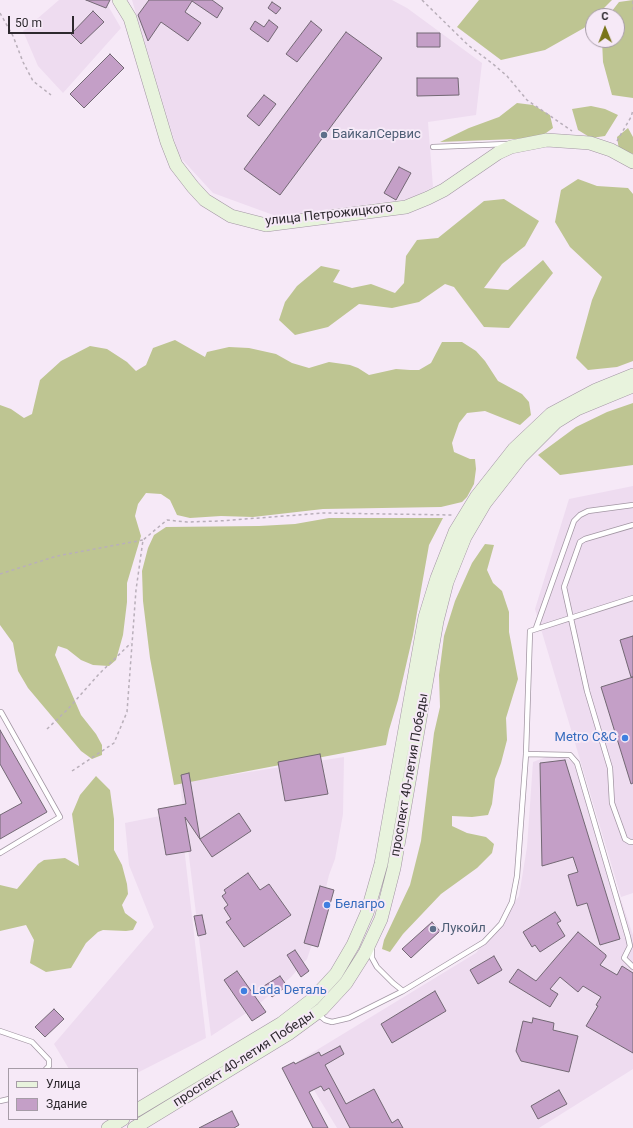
<!DOCTYPE html>
<meta charset="utf-8">
<style>
body{margin:0}
#map{position:relative;width:633px;height:1128px;overflow:hidden;background:#f6e9f7;font-family:Roboto,sans-serif}
canvas{display:block}
.legend{position:absolute;left:8px;top:1068px;width:130px;height:52px;box-sizing:border-box;background:#f6e9f7;border:1px solid #a69ca7;margin:0;padding:5px 7px;list-style:none;font-size:12px;color:#2d292e}
.legend li{display:flex;align-items:center;gap:8px;height:20px}
.legend b{width:20px;border:1px solid #a69ca7}
.north{position:absolute;left:585px;top:8px;width:40px;height:40px;box-sizing:border-box;background:#f6e9f7;border:1px solid #a69ca7;border-radius:50%;rotate:359deg;font-size:11px;font-weight:700;line-height:16px;text-align:center;color:#2d292e}
.north::after{content:'';display:block;margin:auto;width:14px;height:18px;background:#79751a;clip-path:polygon(50% 0,100% 100%,50% 72%,0 100%)}
.scale{position:absolute;left:8px;top:16px;width:66px;height:18px;box-sizing:border-box;border:2px solid #2d292e;border-top:0;padding-left:5px;font-size:12px;line-height:14px;white-space:nowrap;color:#2d292e;-webkit-text-stroke:3px #f6e9f7;paint-order:stroke}
</style>
<div id="map">
<canvas width="633" height="1128"></canvas>
<ul class="legend">
<li><b style="height:5px;background:#e8f3dd"></b>Улица</li>
<li><b style="height:11px;background:#c49fc7"></b>Здание</li>
</ul>
<div class="north">С</div>
<div class="scale">50 m</div>
</div>
<script>
const g = document.querySelector('canvas').getContext('2d');
g.lineJoin = 'round';
function fill(path, color) {
  g.fillStyle = color;
  g.fill(path, 'evenodd');
}
function poly(rows) {
  const path = new Path2D();
  for (const r of rows) {
    path.moveTo(r[0], r[1]);
    for (let i = 2; i < r.length; i += 2) path.lineTo(r[i], r[i + 1]);
  }
  return path;
}
function stroke(path, color, width, dash) {
  g.strokeStyle = color;
  g.lineWidth = width;
  g.lineCap = dash ? 'butt' : 'round';
  g.setLineDash(dash || []);
  g.stroke(path);
}
function drawText(font, color, halo, rows, align = 'center') {
  g.font = font + ' Roboto,sans-serif';
  g.lineWidth = 4;
  g.setLineDash([]);
  g.textBaseline = 'middle';
  g.strokeStyle = halo;
  g.fillStyle = color;
  for (const [text, x, y, turn = 0] of rows) {
    g.save();
    g.translate(x, y);
    g.rotate((+turn || 0) * Math.PI / 180);
    g.textAlign = isNaN(turn) ? turn : align;
    if (halo) g.strokeText(text, 0, 0);
    g.fillText(text, 0, 0);
    g.restore();
  }
}
fill(poly([
 [59,0,98,0,107,4,121,28,63,93,38,66,23,31],
 [132,0,392,0,407,8,482,63,476,115,428,122,433,187,410,199,276,216,213,193,179,156],
 [633,486,633,893,621,897,535,609,569,499],
 [559,752,574,764,633,935,633,1069,539,1128,337,1128,297,1062,476,953,519,896,527,847,533,762],
 [344,757,343,814,335,859,329,875,313,941,307,959,291,977,254,1008,211,1036,180,783],
 [180,812,206,1038,137,1073,137,1069,69,1069,54,1044,154,927,129,865,125,823]
]), '#eedcf0');
fill(poly([
 [479,0,612,0,596,16,593,16,593,19,584,28,545,50,501,60,457,27],
 [633,0,633,98,612,95,603,62,602,40,617,40,617,16,608,16,619,2],
 [517,103,533,105,550,115,553,128,539,138,440,142,469,128,499,117],
 [591,106,605,109,618,115,605,136,591,138,578,130,572,109],
 [628,128,633,137,633,154,619,150,617,137],
 [578,179,597,186,628,188,633,194,633,361,617,367,588,370,576,358,592,300,602,277,570,247,555,222,561,190],
 [504,199,539,221,525,246,502,264,484,288,508,290,543,260,553,273,509,328,484,327,454,287,445,284,419,302,392,308,359,304,328,327,295,335,279,320,285,302,297,286,321,266,340,270,333,282,352,288,371,284,395,293,404,283,406,256,417,240,438,238,484,201],
 [175,340,205,357,207,352,229,347,249,348,276,354,292,363,309,368,329,362,350,365,358,368,369,375,396,369,410,370,419,370,431,363,442,342,462,342,476,351,485,361,498,381,522,394,529,402,531,415,520,425,485,411,467,413,459,423,452,443,454,452,470,459,475,459,476,469,474,484,467,497,462,502,441,507,323,509,253,517,221,516,190,518,177,515,170,500,161,494,146,493,138,504,135,516,141,536,127,583,127,602,123,635,116,660,109,666,93,665,81,660,67,649,58,646,55,655,81,715,96,734,102,745,102,755,92,759,81,751,28,688,18,671,13,643,0,625,0,405,11,409,24,418,32,414,40,380,61,361,90,346,107,349,127,362,136,371,146,365,153,348],
 [633,403,633,465,560,475,538,455,576,427,607,412],
 [329,518,443,518,429,545,413,635,398,700,389,730,386,745,174,785,150,658,143,601,142,571,148,548,154,535,166,527,259,526,295,524],
 [485,544,494,545,487,570,493,583,502,591,509,612,509,632,518,679,506,718,507,740,501,763,495,779,492,804,488,815,472,817,452,816,452,826,467,833,486,837,494,844,492,853,477,868,441,894,403,934,390,952,382,949,384,940,410,885,421,841,434,733,440,707,439,675,444,636,455,601,472,563],
 [96,776,110,790,114,819,114,850,122,865,127,884,128,894,122,905,125,913,137,922,133,930,126,931,103,930,98,932,86,943,71,968,46,972,30,963,34,940,26,925,0,931,0,885,17,889,38,864,44,860,65,858,79,866,72,814,80,795]
]), '#bec592');
const building = poly([
 [86,0,110,0,106,8,86,0],
 [149,0,212,0,223,8,217,18,192,1,185,12,201,23,188,41,161,22,148,41,138,15,149,0],
 [272,2,281,8,276,14,268,8,272,2],
 [93,11,104,22,81,44,71,34,93,11],
 [269,20,278,27,268,42,250,29,255,21,264,27,269,20],
 [311,21,322,30,297,62,286,54,311,21],
 [346,32,382,58,280,195,244,169,346,32],
 [417,33,440,33,440,47,417,47,417,33],
 [110,54,124,68,84,108,70,94,110,54],
 [417,78,458,78,459,95,417,96,417,78],
 [264,95,276,104,259,126,247,116,264,95],
 [399,167,411,173,396,200,384,193,399,167],
 [633,636,633,677,631,677,620,640,633,636],
 [633,677,633,783,631,784,601,687,633,677],
 [0,730,47,812,0,839,0,815,22,803,0,764,0,730],
 [320,754,328,794,285,801,278,762,320,754],
 [565,760,620,939,600,945,587,903,577,906,568,875,578,872,573,857,542,866,540,763,565,760],
 [189,773,200,839,239,813,251,831,212,857,185,817,191,851,166,855,158,809,186,804,181,775,189,773],
 [248,873,260,890,269,884,291,915,244,947,226,922,231,919,224,908,228,905,222,896,226,893,224,890,248,873],
 [320,886,334,890,318,947,304,943,320,886],
 [555,912,561,921,557,923,565,936,540,952,535,945,532,947,523,932,555,912],
 [202,915,206,934,198,936,194,916,202,915],
 [432,922,440,931,411,958,402,949,432,922],
 [578,932,606,955,606,957,600,965,617,975,622,966,633,973,633,1053,586,1026,598,1006,596,1005,601,997,583,986,578,992,560,977,550,989,558,994,550,1007,509,982,518,969,536,981,578,932],
 [295,950,309,971,301,977,287,955,295,950],
 [494,956,502,970,478,984,470,970,494,956],
 [237,971,266,1012,252,1021,224,980,237,971],
 [280,976,287,986,272,997,264,986,280,976],
 [435,991,446,1011,392,1043,381,1024,435,991],
 [54,1009,64,1019,45,1037,35,1027,54,1009],
 [533,1018,554,1023,553,1030,578,1036,569,1072,521,1061,516,1051,523,1021,532,1023,533,1018],
 [340,1046,344,1054,325,1065,346,1104,374,1089,392,1123,398,1119,403,1128,350,1128,329,1088,324,1091,321,1086,309,1092,328,1128,313,1128,282,1068,294,1062,295,1064,319,1052,321,1056,340,1046],
 [559,1090,567,1104,538,1119,531,1106,559,1090],
 [232,1111,239,1125,234,1128,199,1128,232,1111]
]);
fill(building, '#c49fc7');
stroke(building, '#736874', 1);
const lane = poly([
 [433,147,507,144],
 [633,525,585,539,580,542,564,587,587,691,610,768,612,803,625,839,630,842,633,842],
 [536,628,574,521,580,515,588,511,633,505],
 [0,712,1,712,60,817,0,853],
 [526,754,570,755,577,763,628,937,630,946,624,958,633,967],
 [372,948,372,958,377,967,393,983,403,991],
 [318,1014,325,1020,332,1022,349,1018,403,991,484,942,501,924,512,902,517,876,526,754,530,631,633,598],
 [0,1031,32,1042,49,1060,49,1066,46,1069],
 [0,1101,9,1099]
]);
const secondary = poly([
 [119,0,130,18,167,142,176,165,193,187,205,200,231,216,266,225,406,207,428,198,444,190,498,153,511,147,547,140,590,143,611,150,633,162],
 [137,1110,282,1023,313,999,336,974,353,945,367,913,381,864,425,617,437,578,455,532,477,496,514,449,551,414,596,390,633,375],
 [108,1128,123,1119],
 [134,1128,288,1034,322,1009,346,983,365,953,381,919,394,868,437,621,447,582,465,537,485,503,521,457,556,422,577,409,633,386]
]);
stroke(lane, '#a296a3', 6);
stroke(secondary, '#a296a3', 14);
stroke(poly([
 [422,0,468,45,493,64,507,76,527,100,572,131],
 [633,1,633,10],
 [0,13,13,36,23,62,33,81,51,95],
 [617,141,631,117,633,110],
 [0,574,57,556,143,540],
 [47,729,67,710,100,673,131,643],
 [72,771,114,743,127,712,136,590,143,540,167,520,187,522,219,521,324,513,453,515]
]), '#b9afba', 1.5, [3, 3]);
stroke(lane, '#fff', 4.5);
stroke(secondary, '#e8f3dd', 13);
for (const [x, y, r, color] of [
 [324,135,4,"#5c6f8a"],
 [625,738,4,"#3f7fe0"],
 [327,905,4,"#3f7fe0"],
 [433,929,4,"#5c6f8a"],
 [244,991,4,"#3f7fe0"]
]) {
  const dot = new Path2D();
  dot.arc(x, y, r, 0, 2 * Math.PI);
  g.fillStyle = color;
  g.fill(dot);
  stroke(dot, '#f6e9f7', 1.5);
}
drawText('13px', '#4e5e75', '#f6e9f7', [
 ["БайкалСервис",332,135],
 ["Лукойл",441,929]
], 'left');
drawText('13px', '#2d292e', '#f6e9f7', [
 ["улица Петрожицкого",329,215,-6],
 ["проспект 40-летия Победы",410,775,-80],
 ["проспект 40-летия Победы",244,1059,-33]
]);
drawText('13px', '#366cbe', '#f6e9f7', [
 ["Metro C&C",617,738,"right"],
 ["Белагро",335,905],
 ["Lada Dеталь",252,991]
], 'left');
</script>
